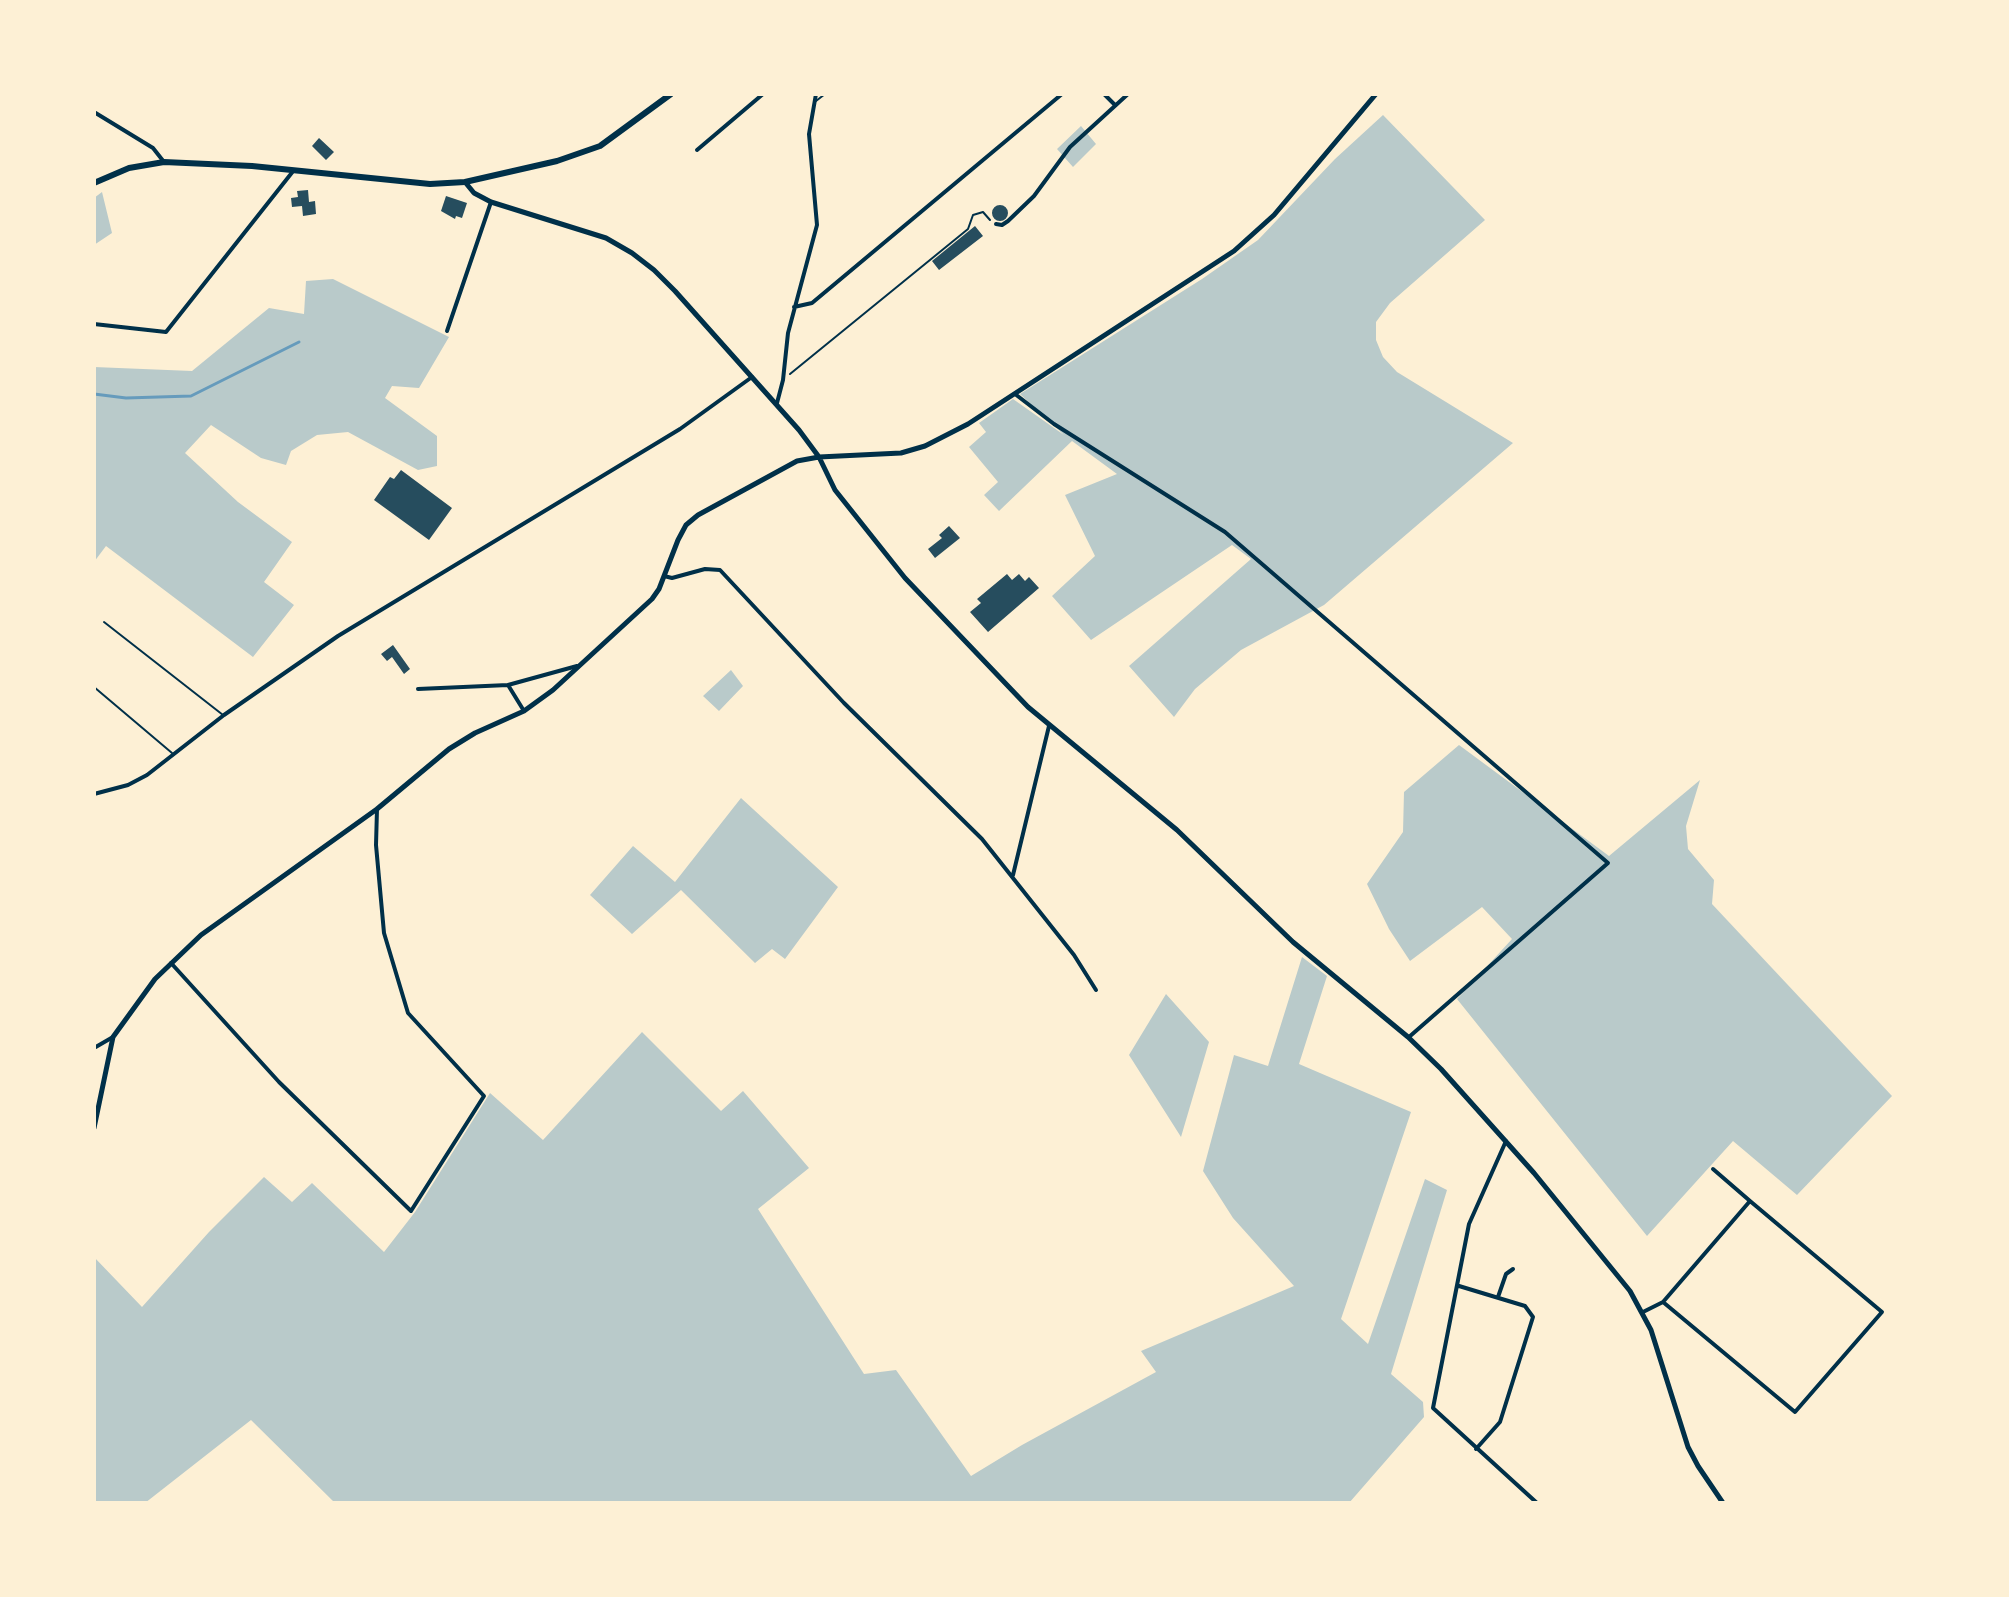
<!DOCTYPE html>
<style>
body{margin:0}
#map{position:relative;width:2009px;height:1597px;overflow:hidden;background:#fdf0d5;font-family:Lato,sans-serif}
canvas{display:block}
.frame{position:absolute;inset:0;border:96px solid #fdf0d5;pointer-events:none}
</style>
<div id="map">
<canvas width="2009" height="1597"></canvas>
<div class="frame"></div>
</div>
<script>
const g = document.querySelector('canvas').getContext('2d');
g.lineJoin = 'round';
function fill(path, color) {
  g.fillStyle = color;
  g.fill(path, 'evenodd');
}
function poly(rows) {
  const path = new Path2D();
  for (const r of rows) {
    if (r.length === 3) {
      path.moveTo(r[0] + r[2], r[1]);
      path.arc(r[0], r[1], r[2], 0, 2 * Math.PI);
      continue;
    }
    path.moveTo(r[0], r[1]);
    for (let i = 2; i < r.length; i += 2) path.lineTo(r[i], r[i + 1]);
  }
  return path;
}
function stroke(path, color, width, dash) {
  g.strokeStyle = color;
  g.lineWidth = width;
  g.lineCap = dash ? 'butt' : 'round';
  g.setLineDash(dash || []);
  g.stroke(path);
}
fill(poly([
 [1383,115,1485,220,1390,303,1376,322,1376,340,1383,357,1397,372,1513,443,1324,605,1241,650,1195,689,1174,717,1129,666,1251,559,1232,545,1091,640,1052,596,1095,556,1065,495,1117,474,1072,441,999,511,984,495,998,482,969,447,986,432,979,423,1013,399,1064,435,1020,394,1202,279,1258,240,1335,159],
 [1081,126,1096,144,1073,167,1057,149],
 [102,192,112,233,94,245,94,198],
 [333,279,449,337,419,388,392,386,385,398,437,436,437,466,418,470,348,432,317,435,291,451,286,465,261,458,211,425,185,453,238,502,292,542,264,582,294,605,253,657,106,546,94,562,94,367,192,371,269,308,304,314,306,281],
 [731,670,743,686,719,711,703,696],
 [1459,745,1609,856,1700,780,1686,826,1688,849,1714,880,1712,904,1892,1096,1797,1195,1733,1141,1647,1236,1457,999,1512,939,1482,907,1410,961,1389,929,1367,884,1403,832,1404,792],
 [741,798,838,887,785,959,772,949,755,963,681,890,632,934,590,895,633,846,675,882],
 [1302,957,1327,976,1299,1064,1411,1112,1341,1319,1368,1344,1425,1179,1447,1190,1391,1374,1423,1402,1424,1417,1349,1503,335,1503,251,1420,145,1503,94,1503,94,1257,142,1307,209,1232,264,1177,292,1202,312,1183,384,1252,415,1212,490,1093,543,1140,642,1032,721,1111,743,1091,809,1168,758,1209,864,1374,896,1370,971,1476,1022,1445,1156,1372,1141,1351,1294,1286,1233,1218,1203,1171,1234,1055,1268,1066],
 [1166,994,1209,1042,1181,1137,1129,1055]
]), '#b9caca');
stroke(poly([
 [94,394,126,398,191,396,299,342]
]), '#669bbc', 3);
fill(poly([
 [319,138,334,152,326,160,312,146],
 [308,190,309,202,315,201,316,214,303,216,302,206,292,207,291,198,298,197,297,191],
 [446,196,467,203,462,218,456,216,455,219,441,211],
 [1000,213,8],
 [975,226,983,236,939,270,932,261],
 [401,470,452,508,429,540,374,500,390,477,394,479],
 [949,526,960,538,935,558,928,549,942,538,939,535],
 [1007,574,1012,580,1019,574,1025,581,1029,577,1039,588,988,632,970,612,981,603,977,599],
 [393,645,410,669,404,674,392,657,387,661,381,654]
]), '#264d5e');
stroke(poly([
 [790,374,968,229,973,215,983,212,990,220]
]), '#003049', 2);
stroke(poly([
 [816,101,825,94],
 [104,622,223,715],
 [94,687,172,753]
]), '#003049', 2);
stroke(poly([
 [1104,94,1115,105],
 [94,112,153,148,164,162],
 [697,150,763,94],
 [996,224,1002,225,1008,221,1034,196,1070,147,1128,94],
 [794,307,812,303,1062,94],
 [94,324,166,332,294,170],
 [447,331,491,202],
 [1015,394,1054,424,1225,532,1608,863,1409,1037],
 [777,403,783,380,788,333,817,225,809,134,816,94],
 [664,576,672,578,705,569,720,570,844,703,982,839,1074,955,1096,990],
 [418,689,508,685],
 [524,711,508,685,577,666],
 [94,794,128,785,147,775,224,715,338,636,680,429,752,377],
 [1013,875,1049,726],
 [171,963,279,1082,411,1211,484,1096,408,1013,384,933,376,845,377,809],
 [94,1048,113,1037],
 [1506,1141,1469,1224,1433,1408,1537,1503],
 [1713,1169,1750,1201],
 [1459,1286,1525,1306,1533,1317,1500,1422,1476,1449],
 [1498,1297,1506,1274,1513,1269],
 [1643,1312,1663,1302,1750,1201,1882,1312,1795,1412,1663,1302]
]), '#003049', 4);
stroke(poly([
 [465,182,474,193,491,202,606,238,632,253,654,270,675,291,799,430,819,457,835,490,905,578,1028,707,1177,830,1293,942,1408,1037,1441,1069,1534,1173,1630,1291,1651,1330,1688,1447,1698,1466,1723,1503],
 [94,1128,113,1037,155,979,201,935,377,809,449,749,475,733,524,711,553,690,652,599,659,589,678,540,686,525,698,515,797,461,819,457,901,453,925,446,968,424,1234,251,1274,215,1376,94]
]), '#003049', 5);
stroke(poly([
 [94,183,129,168,164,162,252,166,430,184,465,182,557,161,600,146,671,94]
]), '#003049', 6);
</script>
